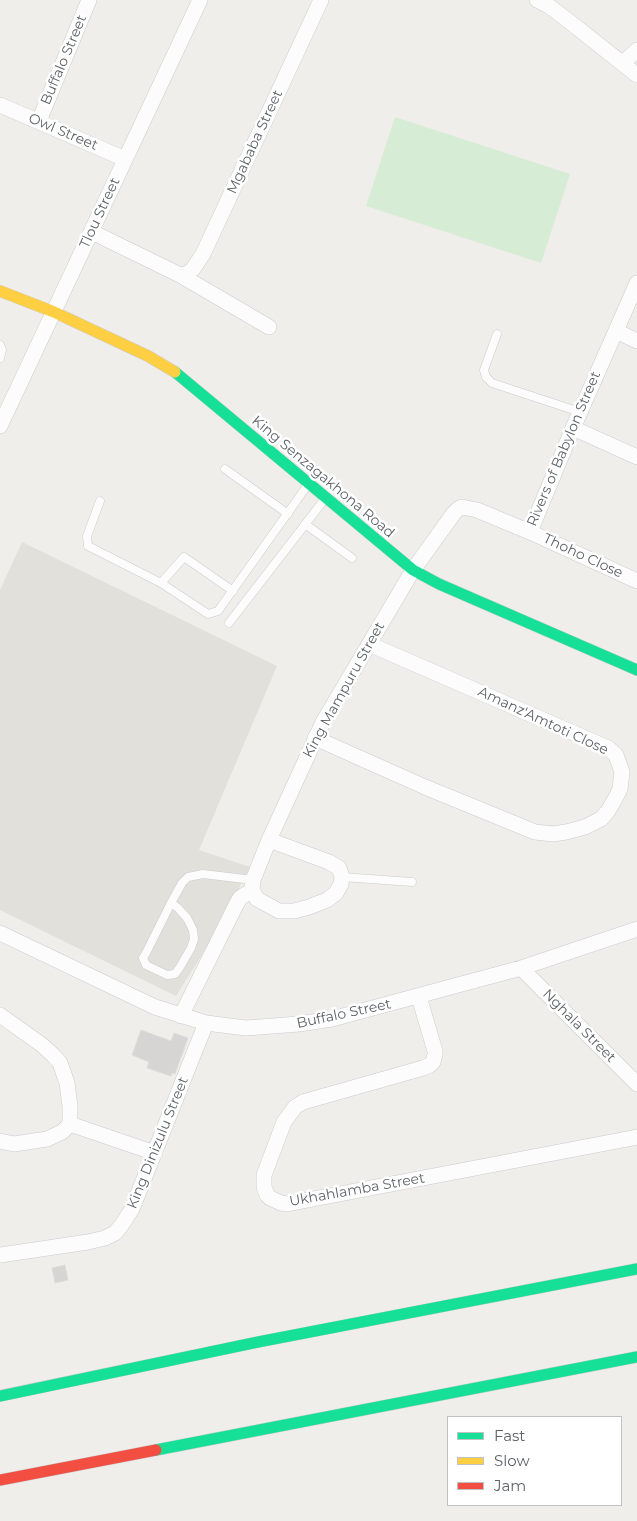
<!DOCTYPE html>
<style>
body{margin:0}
#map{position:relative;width:637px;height:1521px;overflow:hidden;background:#efeeea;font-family:Montserrat,sans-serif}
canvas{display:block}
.legend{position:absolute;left:447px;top:1416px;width:175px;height:90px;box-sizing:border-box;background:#fff;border:1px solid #bfc1c3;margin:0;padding:6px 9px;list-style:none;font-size:15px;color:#5e6369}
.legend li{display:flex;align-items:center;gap:10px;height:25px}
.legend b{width:25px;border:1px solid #bfc1c3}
</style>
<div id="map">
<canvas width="637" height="1521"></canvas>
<ul class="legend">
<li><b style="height:6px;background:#16e098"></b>Fast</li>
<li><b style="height:6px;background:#ffcf43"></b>Slow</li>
<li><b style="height:6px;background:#f24e42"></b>Jam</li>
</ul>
</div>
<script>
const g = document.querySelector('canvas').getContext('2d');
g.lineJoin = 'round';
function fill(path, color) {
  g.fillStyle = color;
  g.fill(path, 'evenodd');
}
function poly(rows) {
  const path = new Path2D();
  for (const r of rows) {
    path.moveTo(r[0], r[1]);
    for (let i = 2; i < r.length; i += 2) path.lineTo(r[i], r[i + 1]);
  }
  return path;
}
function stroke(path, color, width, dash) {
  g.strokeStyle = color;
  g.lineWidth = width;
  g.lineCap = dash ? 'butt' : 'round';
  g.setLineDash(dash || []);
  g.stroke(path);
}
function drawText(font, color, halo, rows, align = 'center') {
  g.font = font + ' Montserrat,sans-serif';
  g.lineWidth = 5;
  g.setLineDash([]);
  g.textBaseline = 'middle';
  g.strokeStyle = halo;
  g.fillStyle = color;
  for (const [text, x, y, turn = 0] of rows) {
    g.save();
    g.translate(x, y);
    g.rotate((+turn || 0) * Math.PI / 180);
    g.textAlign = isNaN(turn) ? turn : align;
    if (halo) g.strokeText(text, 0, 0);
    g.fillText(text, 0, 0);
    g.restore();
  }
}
fill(poly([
 [22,542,277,666,199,850,250,867,217,931,176,996,0,910,0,590]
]), '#e2e0da');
fill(poly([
 [395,117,570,174,541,263,366,206]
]), '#d7ecd4');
const building = poly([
 [141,1030,171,1041,174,1033,188,1038,175,1074,172,1073,171,1076,147,1068,149,1062,132,1055,141,1030],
 [65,1265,68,1280,55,1283,52,1268,65,1265]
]);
fill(building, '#d6d5d3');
stroke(building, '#deddd9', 1);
const lane = poly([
 [497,334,484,370,486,377,492,383,580,412],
 [0,345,2,350,0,358],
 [225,469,288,514],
 [100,501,87,536,88,546,161,583,208,614,218,611,307,486],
 [305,524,352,558],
 [161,583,184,557,233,591],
 [229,623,324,500],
 [342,877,412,882],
 [171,903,178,908,187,918,193,930,194,939,191,948,180,967,175,974,167,975,146,965,143,958,146,953,171,903,182,883,188,877,203,874,253,880]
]);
const street = poly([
 [537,0,549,6,570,22,637,75],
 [623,63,637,50],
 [0,105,125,159],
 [39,121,89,0],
 [92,232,180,275,187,274,193,269,203,254,321,0],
 [180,275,269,327],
 [616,331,637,341],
 [0,426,200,0],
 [573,428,637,457],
 [530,532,573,428,637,283],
 [315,738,425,787,535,832,553,834,566,832,585,827,601,819,608,811,615,799,620,789,622,772,616,755,608,748,369,644],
 [269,840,329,862,339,868,342,877,341,884,336,893,327,900,309,907,294,911,279,911,257,899,252,890,253,880,269,840,323,722,413,570,454,513,458,509,462,507,477,510,530,532,637,581],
 [0,933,155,1007,206,1023,246,1028,299,1024,332,1019,521,968,637,929],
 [521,968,637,1084],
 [419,997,435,1051,435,1055,433,1062,430,1065,423,1068,303,1102,295,1107,284,1122,264,1175,264,1187,267,1195,270,1198,281,1203,287,1204,637,1137],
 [0,1015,42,1045,53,1055,60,1063,67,1083,70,1106,70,1124],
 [181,1016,236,905,240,898,252,890],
 [0,1141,14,1144,47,1139,62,1132,70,1124,155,1153],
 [0,1255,88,1242,105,1238,115,1233,121,1226,132,1209,206,1023]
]);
const fast = poly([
 [175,372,413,570,439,584,637,670],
 [0,1396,258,1342,637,1269],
 [156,1450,637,1357]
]);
const slow = poly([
 [0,291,54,312,148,356,175,372]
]);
const jam = poly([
 [0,1480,156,1450]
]);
stroke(lane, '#cbcbcb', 9);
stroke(street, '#cbcbcb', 16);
stroke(fast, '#cbcbcc', 12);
stroke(slow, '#cbcbcc', 12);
stroke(jam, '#cbcbcc', 12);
stroke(lane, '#fdfcfc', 8);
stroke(street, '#fdfcfc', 15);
stroke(fast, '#16e098', 11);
stroke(slow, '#ffcf43', 11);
stroke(jam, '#f24e42', 11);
drawText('14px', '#5e6369', '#fff', [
 ["Buffalo Street",64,60,-67],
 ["Owl Street",63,132,23],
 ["Mgababa Street",255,142,-65],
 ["Tlou Street",100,213,-65],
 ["Rivers of Babylon Street",564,449,-67],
 ["King Senzagakhona Road",323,477,40],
 ["Thoho Close",583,556,25],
 ["King Mampuru Street",344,690,-61],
 ["Amanz'Amtoti Close",543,721,25],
 ["Buffalo Street",344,1014,-12],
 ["Nghala Street",579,1026,45],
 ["King Dinizulu Street",158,1143,-68],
 ["Ukhahlamba Street",357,1190,-10]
]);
</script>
